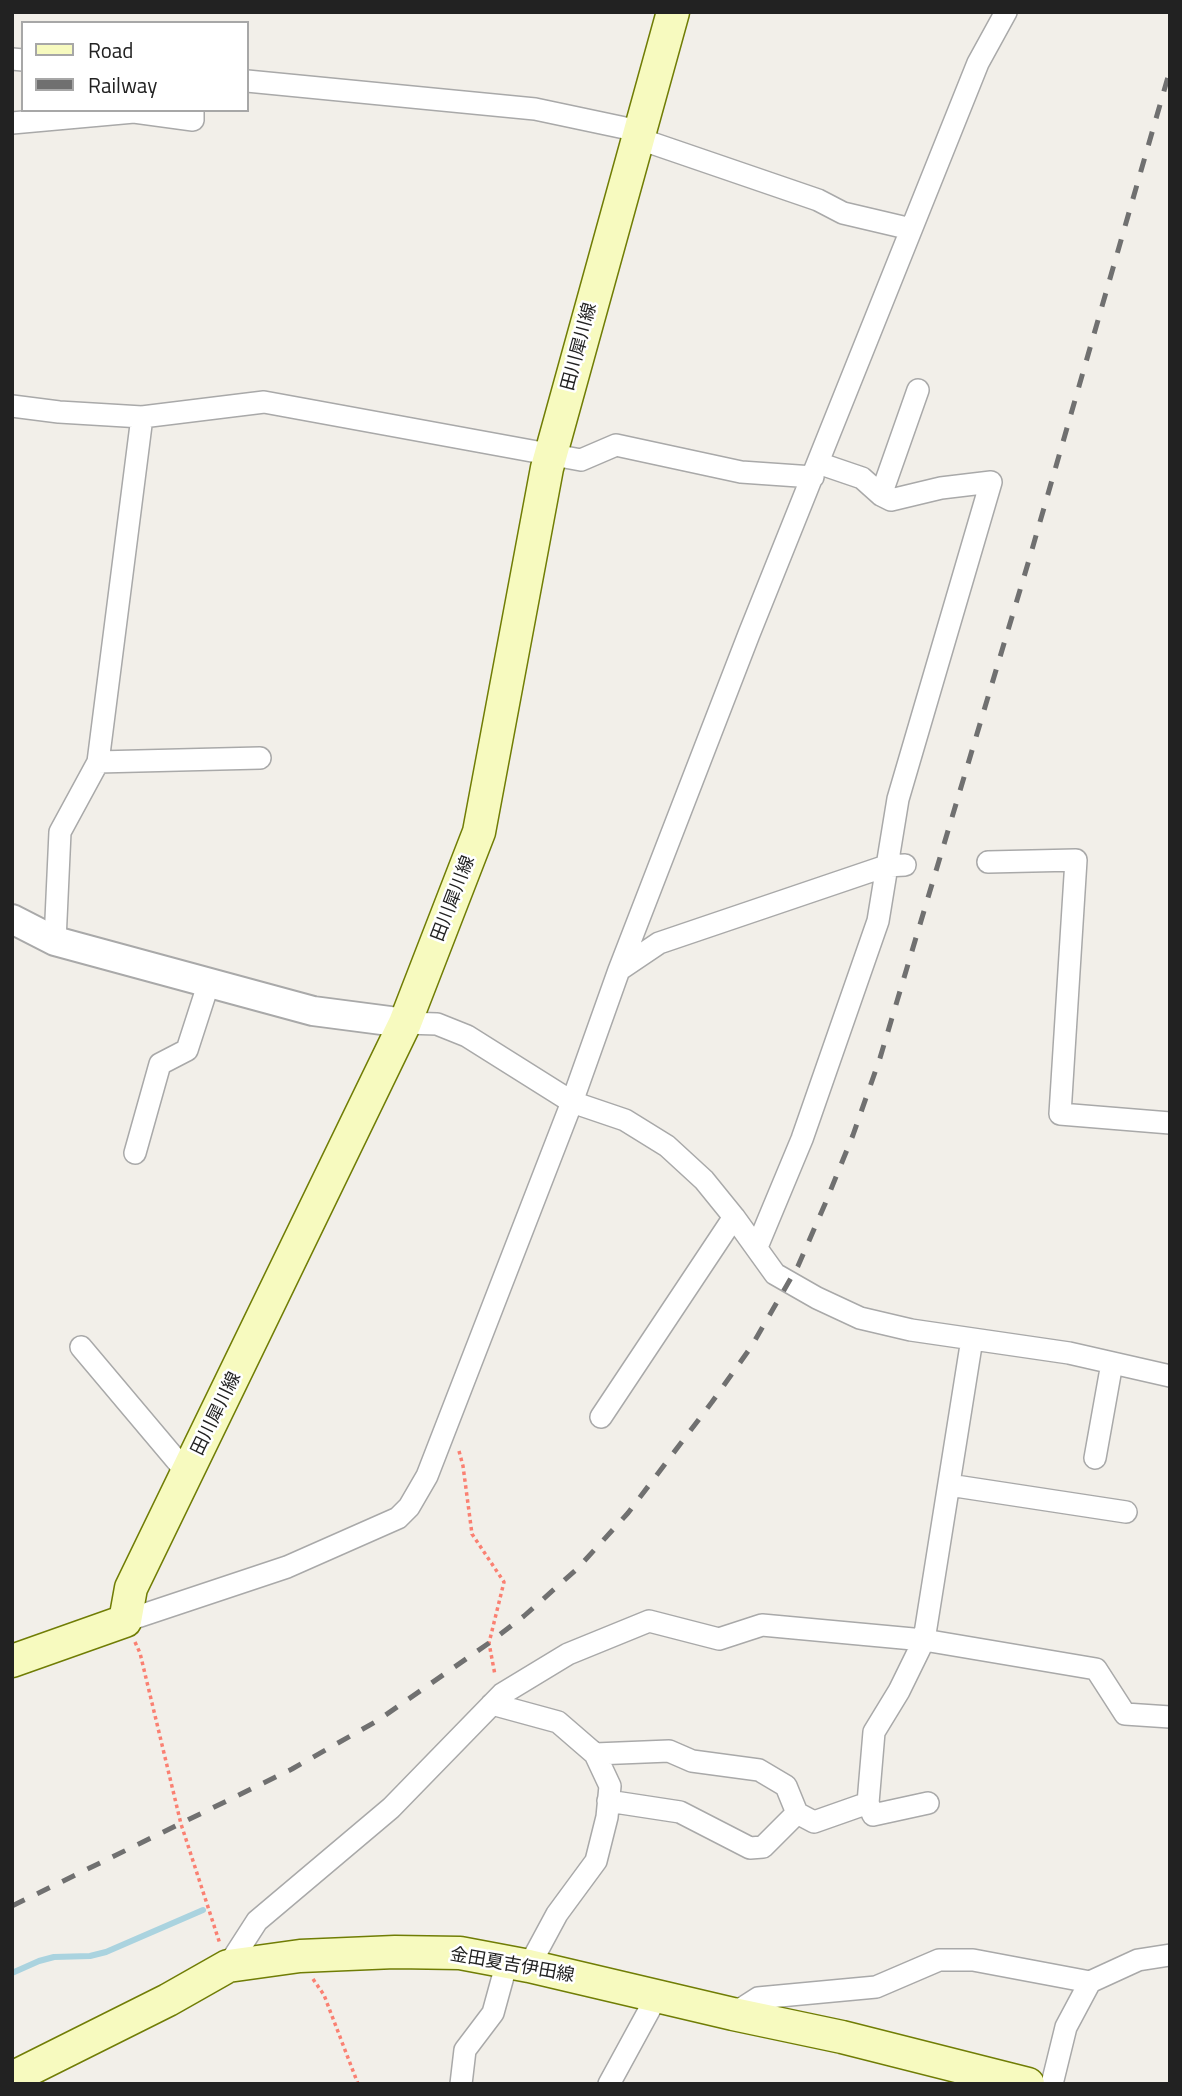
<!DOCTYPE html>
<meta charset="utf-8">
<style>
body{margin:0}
#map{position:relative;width:1182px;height:2096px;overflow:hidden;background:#f2efe9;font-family:"Titillium Web",sans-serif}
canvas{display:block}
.frame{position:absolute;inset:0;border:14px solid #222;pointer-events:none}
.legend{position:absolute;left:21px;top:21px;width:228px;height:91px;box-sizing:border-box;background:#fff;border:2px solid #a7a7a7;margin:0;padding:9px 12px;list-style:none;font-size:21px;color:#222}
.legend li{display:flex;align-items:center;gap:14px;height:35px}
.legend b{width:35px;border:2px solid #a7a7a7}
</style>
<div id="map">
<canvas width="1182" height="2096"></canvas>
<div class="frame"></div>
<ul class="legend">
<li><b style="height:9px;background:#f7fabf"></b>Road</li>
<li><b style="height:9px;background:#707070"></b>Railway</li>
</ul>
</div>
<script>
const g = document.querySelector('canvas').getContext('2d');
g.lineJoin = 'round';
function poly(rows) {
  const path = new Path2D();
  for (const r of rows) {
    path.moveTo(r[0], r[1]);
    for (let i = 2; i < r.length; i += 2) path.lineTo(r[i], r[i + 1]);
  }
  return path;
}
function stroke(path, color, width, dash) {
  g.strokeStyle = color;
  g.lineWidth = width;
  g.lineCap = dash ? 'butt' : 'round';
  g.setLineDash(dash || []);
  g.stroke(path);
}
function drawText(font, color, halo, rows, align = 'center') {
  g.font = font + ' "Titillium Web","Noto Sans JP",sans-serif';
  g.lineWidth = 5;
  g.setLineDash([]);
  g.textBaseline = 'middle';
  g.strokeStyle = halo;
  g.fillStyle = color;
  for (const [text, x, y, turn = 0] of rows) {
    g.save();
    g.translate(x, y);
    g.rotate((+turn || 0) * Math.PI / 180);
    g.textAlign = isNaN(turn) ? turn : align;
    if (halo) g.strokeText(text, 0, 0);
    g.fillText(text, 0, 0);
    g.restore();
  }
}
stroke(poly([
 [12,1973,39,1961,54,1957,90,1956,106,1952,203,1910]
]), '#aad3df', 6);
const minor = poly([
 [12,59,23,60],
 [247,81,535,109,639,131],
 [12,123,134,112,193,120,193,110],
 [637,138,818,200,843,213,911,229],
 [12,406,59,412,142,417,264,402,581,460,616,445,741,472,813,477],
 [881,495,918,390],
 [98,762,260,758],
 [988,862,1076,860,1060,1114,1170,1123],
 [55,941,60,832,98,762,142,417],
 [619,970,659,943,886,866,905,865],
 [405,1023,437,1024,467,1036,572,1102,625,1120,667,1146,704,1180,734,1217,775,1274,817,1298,860,1318,911,1330,1069,1353,1170,1376],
 [135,1153,160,1064,187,1050,209,982],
 [757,1247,802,1139,878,921,898,799,991,482,941,488,891,500,881,495,862,478,818,463],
 [81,1347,188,1474],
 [601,1417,734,1217],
 [1095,1458,1112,1363],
 [949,1485,1126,1512],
 [125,1621,287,1567,398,1518,409,1507,427,1476,572,1102,619,970,749,634,978,63,1006,12],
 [492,1704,558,1722,595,1754,610,1786,607,1817,596,1861,557,1914,529,1966],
 [595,1754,669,1751,692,1761,759,1770,786,1786,797,1813,814,1822,868,1803,874,1732,899,1691,924,1640,1096,1669,1125,1714,1170,1717],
 [608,1801,680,1812,750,1848,763,1847,797,1813],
 [868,1803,873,1815,928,1803],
 [228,1966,257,1921,391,1808,502,1694,568,1654,649,1621,719,1639,762,1625,924,1640,972,1339],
 [733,2014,758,1998,876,1987,939,1960,973,1960,1090,1982,1138,1960,1170,1955],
 [461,2084,465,2050,493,2013,507,1962],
 [609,2084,657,1996],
 [1052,2084,1066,2027,1090,1982]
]);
const tertiary = poly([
 [12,919,55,941,313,1011,405,1023]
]);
const secondary = poly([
 [12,1661,125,1621,131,1588,405,1023,479,832,547,468,673,12],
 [12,2078,168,2000,228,1966,300,1956,395,1952,460,1953,529,1966,733,2014,842,2037,1028,2084]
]);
stroke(minor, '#a9a9a9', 24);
stroke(tertiary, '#a9a9a9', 32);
stroke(secondary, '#707d05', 35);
stroke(poly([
 [459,1451,463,1466,472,1534,504,1582,489,1643,495,1675],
 [135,1642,140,1653,181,1824,220,1944],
 [313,1979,324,1995,358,2084]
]), '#fa8072', 3.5, [3.5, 3.5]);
stroke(minor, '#fff', 21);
stroke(tertiary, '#fff', 28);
stroke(secondary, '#f7fabf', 32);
stroke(poly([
 [12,1906,292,1769,377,1721,489,1643,524,1616,577,1569,628,1513,712,1402,751,1347,798,1266,825,1204,853,1135,880,1058,1029,560,1170,70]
]), '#707070', 5, [14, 14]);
drawText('18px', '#222', '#fff', [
 ["田川犀川線",580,347,-75],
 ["田川犀川線",454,899,-69],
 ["田川犀川線",217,1414,-64],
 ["金田夏吉伊田線",512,1966,10]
]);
</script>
